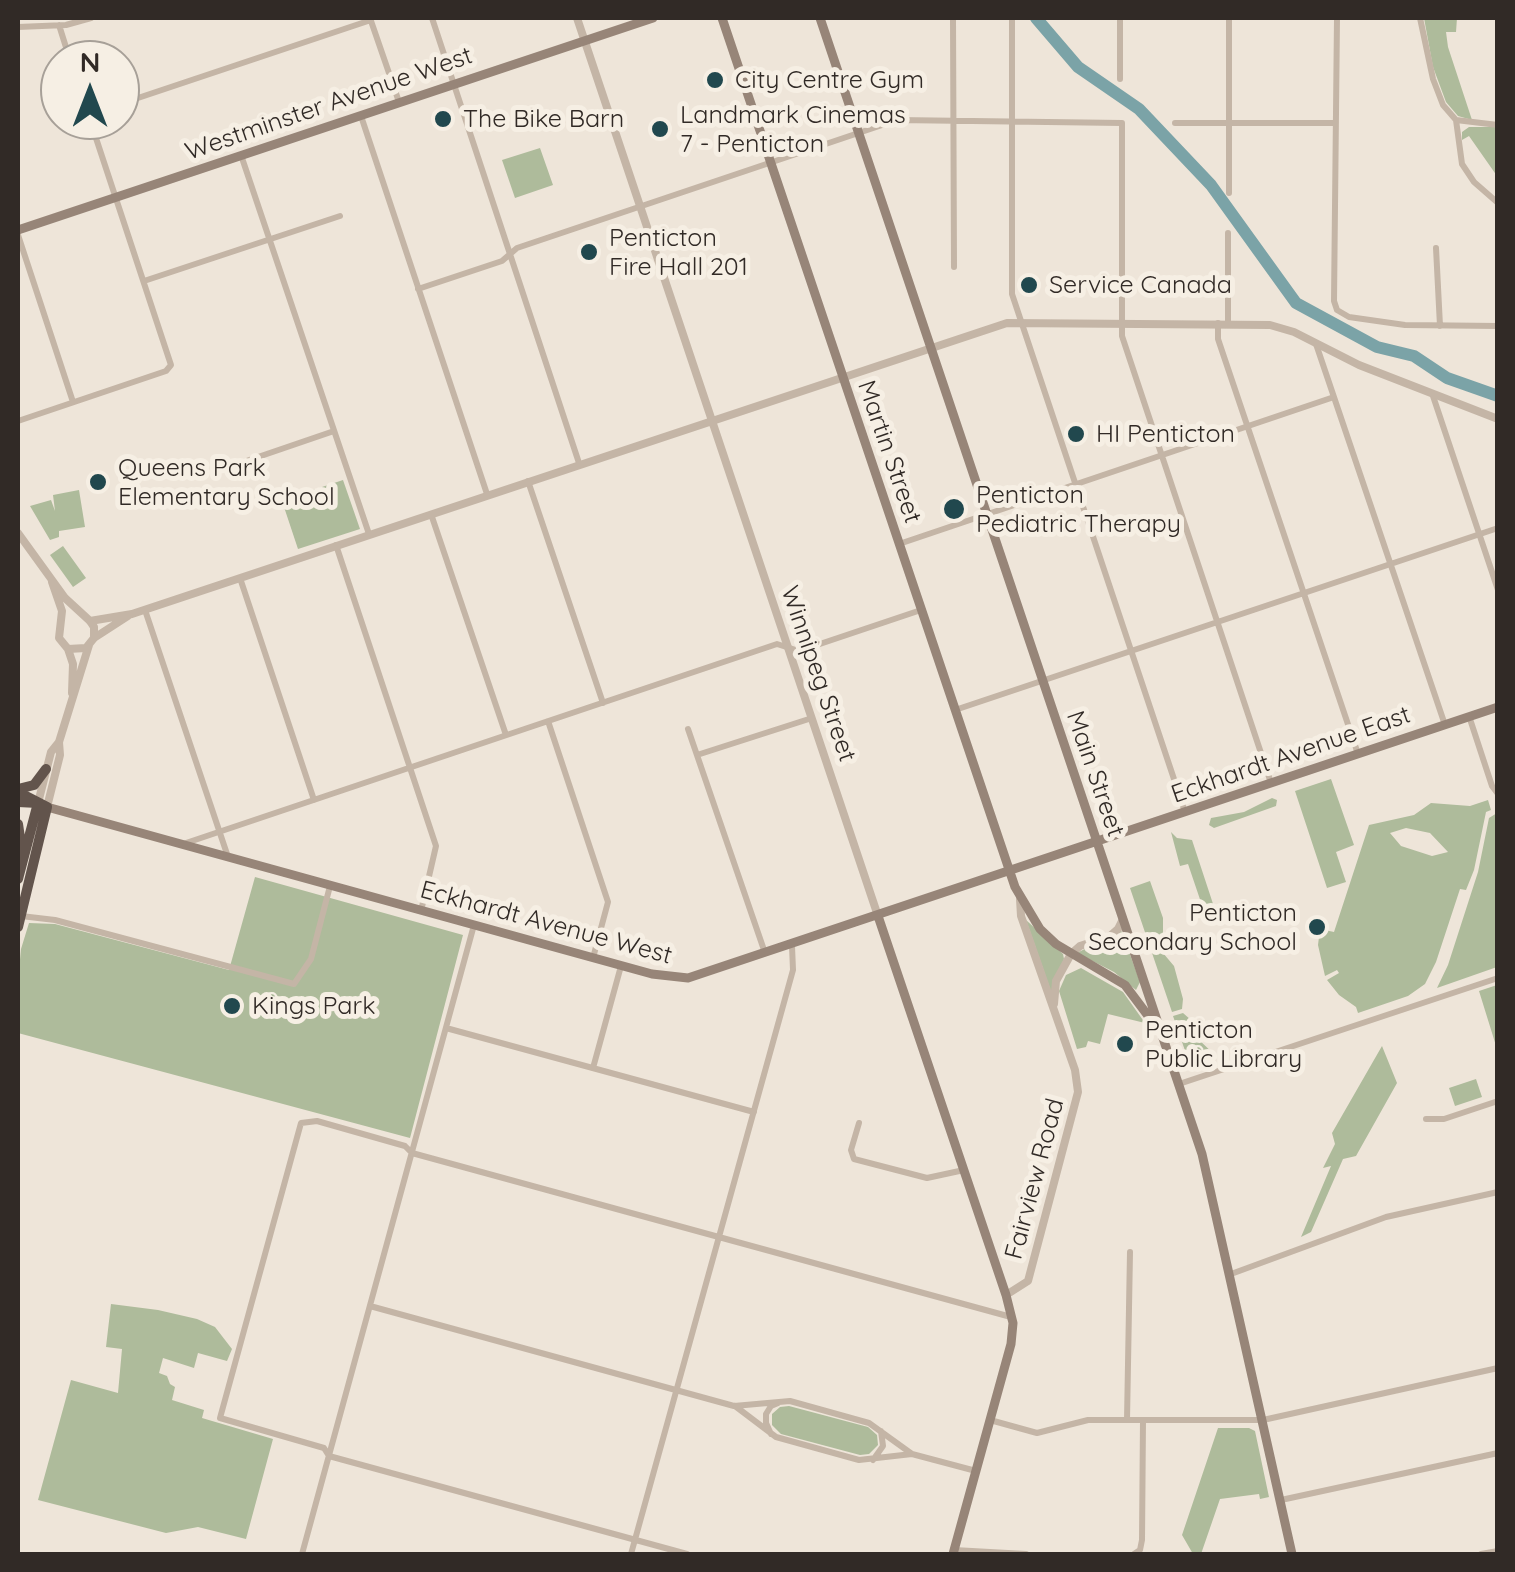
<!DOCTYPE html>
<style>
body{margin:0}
#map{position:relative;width:1515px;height:1572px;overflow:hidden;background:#eee5d9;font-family:Quicksand,sans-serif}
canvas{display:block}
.frame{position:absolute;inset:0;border:20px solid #312a26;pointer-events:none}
.north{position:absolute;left:40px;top:40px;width:100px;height:100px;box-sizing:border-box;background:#f6efe4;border:2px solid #a7a098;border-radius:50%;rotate:0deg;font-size:28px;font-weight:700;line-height:40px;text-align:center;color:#312a26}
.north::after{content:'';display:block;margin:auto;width:35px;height:45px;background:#21484e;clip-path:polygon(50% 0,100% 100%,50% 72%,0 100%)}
</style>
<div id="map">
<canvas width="1515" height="1572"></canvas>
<div class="frame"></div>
<div class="north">N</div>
</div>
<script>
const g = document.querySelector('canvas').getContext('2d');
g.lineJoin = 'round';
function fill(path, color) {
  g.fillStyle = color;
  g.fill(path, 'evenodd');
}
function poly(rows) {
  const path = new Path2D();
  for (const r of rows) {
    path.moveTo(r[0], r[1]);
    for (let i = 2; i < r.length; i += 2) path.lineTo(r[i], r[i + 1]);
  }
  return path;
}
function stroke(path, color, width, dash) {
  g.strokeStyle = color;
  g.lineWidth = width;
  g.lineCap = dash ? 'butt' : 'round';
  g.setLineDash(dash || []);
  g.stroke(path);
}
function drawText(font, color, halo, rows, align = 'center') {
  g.font = font + ' Quicksand,sans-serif';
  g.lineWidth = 10;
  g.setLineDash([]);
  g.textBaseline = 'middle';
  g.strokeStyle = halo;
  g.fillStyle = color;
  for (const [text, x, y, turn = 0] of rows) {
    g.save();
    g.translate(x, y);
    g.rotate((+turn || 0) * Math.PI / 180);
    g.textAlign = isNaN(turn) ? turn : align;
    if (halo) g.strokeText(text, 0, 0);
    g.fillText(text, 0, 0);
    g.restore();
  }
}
fill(poly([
 [1424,18,1457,18,1456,32,1446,32,1448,47,1472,120,1458,116,1446,102,1433,67],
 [1469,127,1497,127,1497,176,1469,136,1462,140,1462,132],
 [540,148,553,185,515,198,502,160],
 [343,480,360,529,298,549,284,507,300,502,310,491],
 [79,490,85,527,59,531,59,537,50,540,30,506,51,500,55,511,53,495],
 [63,546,86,578,73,587,50,555],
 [1331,779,1354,845,1336,852,1346,882,1327,888,1295,791],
 [1272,798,1277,800,1276,806,1214,828,1209,825,1211,818,1244,812],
 [1488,800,1491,810,1486,812,1474,870,1466,890,1460,889,1436,962,1425,984,1408,996,1358,1013,1356,1007,1339,995,1327,980,1339,973,1337,970,1325,976,1318,945,1320,929,1334,932,1369,825,1414,815,1431,803,1470,806],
 [1406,828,1430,833,1448,852,1432,856,1401,846,1390,833],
 [1497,813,1497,967,1437,988,1448,965,1478,872,1489,818],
 [1171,832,1177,838,1192,840,1218,919,1208,923,1188,864,1180,866],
 [255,877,463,935,410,1138,18,1033,18,980,21,949,29,923,55,924,229,970],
 [1150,881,1163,918,1163,953,1174,966,1183,999,1182,1009,1172,1012,1130,888],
 [1026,920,1063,954,1064,959,1051,992],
 [1121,930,1140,982,1136,990,1114,972,1077,953],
 [1081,968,1123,992,1145,1023,1108,1014,1100,1044,1088,1041,1086,1047,1077,1049,1059,991,1066,975],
 [1497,985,1497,1049,1479,991],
 [1183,1013,1191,1020,1197,1038,1216,1056,1190,1065,1173,1016],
 [1382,1046,1397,1083,1356,1156,1343,1159,1311,1232,1301,1237,1331,1166,1323,1168,1335,1144,1332,1133],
 [1476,1079,1482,1097,1455,1106,1449,1088],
 [111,1304,158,1310,197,1319,215,1327,232,1349,227,1361,198,1353,194,1368,163,1358,159,1373,167,1376,170,1384,175,1387,172,1400,204,1410,202,1418,273,1439,246,1539,198,1527,166,1533,38,1500,71,1380,118,1393,122,1349,106,1347],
 [789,1406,868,1427,877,1435,878,1445,869,1454,860,1455,781,1434,772,1425,772,1414,780,1407],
 [1218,1428,1249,1428,1255,1431,1269,1497,1260,1499,1259,1494,1220,1499,1201,1554,1193,1554,1182,1535]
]), '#aebb9b');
stroke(poly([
 [1036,18,1078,67,1139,109,1211,185,1296,303,1377,347,1414,356,1447,378,1498,396]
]), '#7ba3a7', 12);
stroke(poly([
 [370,18,399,102],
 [432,18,579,463],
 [953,18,954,267],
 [1012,18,1012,294,1185,812],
 [1337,18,1334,301,1337,310,1349,317,1405,325,1498,326],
 [1420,18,1433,79,1443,105,1456,120],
 [59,25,70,60],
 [18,27,66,25,91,18],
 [1120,79,1120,18],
 [120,104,371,20],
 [361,116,487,494],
 [1456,120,1462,164,1474,182,1498,203],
 [1456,120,1498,125],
 [1175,123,1335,123],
 [241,155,369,534],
 [1229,193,1229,18],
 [1228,233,1228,323],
 [18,235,73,402],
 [1436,248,1440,326],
 [144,281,340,216],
 [418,289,502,261,517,248,897,120,1122,123,1122,336,1271,783],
 [1218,323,1218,339,1358,754],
 [1316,344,1445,725],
 [1432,393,1498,590],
 [18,421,166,371,171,365,90,120],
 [220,470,334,431],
 [528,481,603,703],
 [431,514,506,735],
 [899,544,1334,397],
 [336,545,436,846,421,911],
 [240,578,314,800],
 [145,610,228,857],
 [955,710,1498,528],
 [1469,716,1492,786,1498,794],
 [548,721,608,902,593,958],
 [688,729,765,953],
 [697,755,812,718],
 [183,844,777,644,799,651,921,610],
 [21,916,55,920,294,984,311,959,330,886],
 [446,1028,754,1112],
 [593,1068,621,966],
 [1179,1084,1498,978],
 [1426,1119,1444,1119,1498,1101],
 [859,1123,851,1150,854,1159,927,1178,964,1170],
 [1231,1274,1386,1217,1498,1192],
 [370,1306,734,1406,790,1401,869,1423,912,1454,976,1471],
 [735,1406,776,1437,859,1460,912,1454],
 [990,1420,1037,1433,1088,1420,1263,1420,1498,1368],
 [1127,1420,1130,1252],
 [771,1434,766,1423,766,1414,771,1406,778,1403],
 [873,1460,883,1446,881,1431],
 [1281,1500,1498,1453],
 [954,1550,1026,1554],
 [302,1554,474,925],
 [631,1554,793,970,792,946],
 [687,1554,329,1456,324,1448,220,1418,301,1123,317,1121,405,1146,412,1153,1011,1317],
 [1134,1554,1140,1550,1142,1540,1143,1420],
 [1481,1554,1498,1551]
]), '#c4b5a6', 6);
stroke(poly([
 [577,18,878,916],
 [18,533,65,598,90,621,94,627,94,638],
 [52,582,62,611,59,638,68,649,86,648,94,638,128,616],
 [90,621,132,614,1007,323,1270,325,1294,332,1359,365,1498,419],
 [68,649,73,664,72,693],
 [38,803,51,752,59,742],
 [47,807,60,755,59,742,89,645],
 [1054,1004,1056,981,1071,954,1080,946,1110,936,1118,929,1123,919],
 [1006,1295,1028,1281,1078,1092,1075,1070,1021,916,1020,899]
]), '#c4b5a6', 8);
stroke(poly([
 [722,18,1015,887,1040,929,1056,944,1125,985,1158,1029],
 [820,18,1202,1154,1292,1554],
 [18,230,653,18],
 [47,807,652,974,688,978,1498,707],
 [878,916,1006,1295,1013,1323,1011,1344,953,1554]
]), '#978578', 9);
stroke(poly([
 [18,789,34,785,46,769],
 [18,792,47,807,18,927],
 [18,802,38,803],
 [18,824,22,852],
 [18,879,38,803]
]), '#62544c', 10);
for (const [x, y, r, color] of [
 [715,80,10,"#21484e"],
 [443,119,10,"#21484e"],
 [660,129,10,"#21484e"],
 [589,252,10,"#21484e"],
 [1029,285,10,"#21484e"],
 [1076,434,10,"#21484e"],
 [98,482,10,"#21484e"],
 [954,509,12,"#21484e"],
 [1317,927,10,"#21484e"],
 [232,1006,10,"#21484e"],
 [1125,1044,10,"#21484e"]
]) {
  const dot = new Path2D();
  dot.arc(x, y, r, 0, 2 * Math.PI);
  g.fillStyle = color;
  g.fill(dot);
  stroke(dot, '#f6efe4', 4);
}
drawText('25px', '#312a26', '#f6efe4', [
 ["City Centre Gym",735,80],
 ["Landmark Cinemas",680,115],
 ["7 - Penticton",680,144],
 ["The Bike Barn",463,119],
 ["Penticton",609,238],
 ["Fire Hall 201",609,267],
 ["Service Canada",1049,285],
 ["HI Penticton",1096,434],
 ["Queens Park",118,468],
 ["Elementary School",118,497],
 ["Penticton",976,495],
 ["Pediatric Therapy",976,524],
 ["Penticton",1297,913,"right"],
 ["Secondary School",1297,942,"right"],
 ["Kings Park",252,1006],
 ["Penticton",1145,1030],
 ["Public Library",1145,1059]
], 'left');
drawText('25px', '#312a26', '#f6efe4', [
 ["Westminster Avenue West",329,104,-19],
 ["Martin Street",889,452,71],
 ["Winnipeg Street",818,674,71],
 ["Eckhardt Avenue East",1291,755,-19],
 ["Main Street",1095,774,71],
 ["Eckhardt Avenue West",546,923,15],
 ["Fairview Road",1035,1179,-75]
]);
</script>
